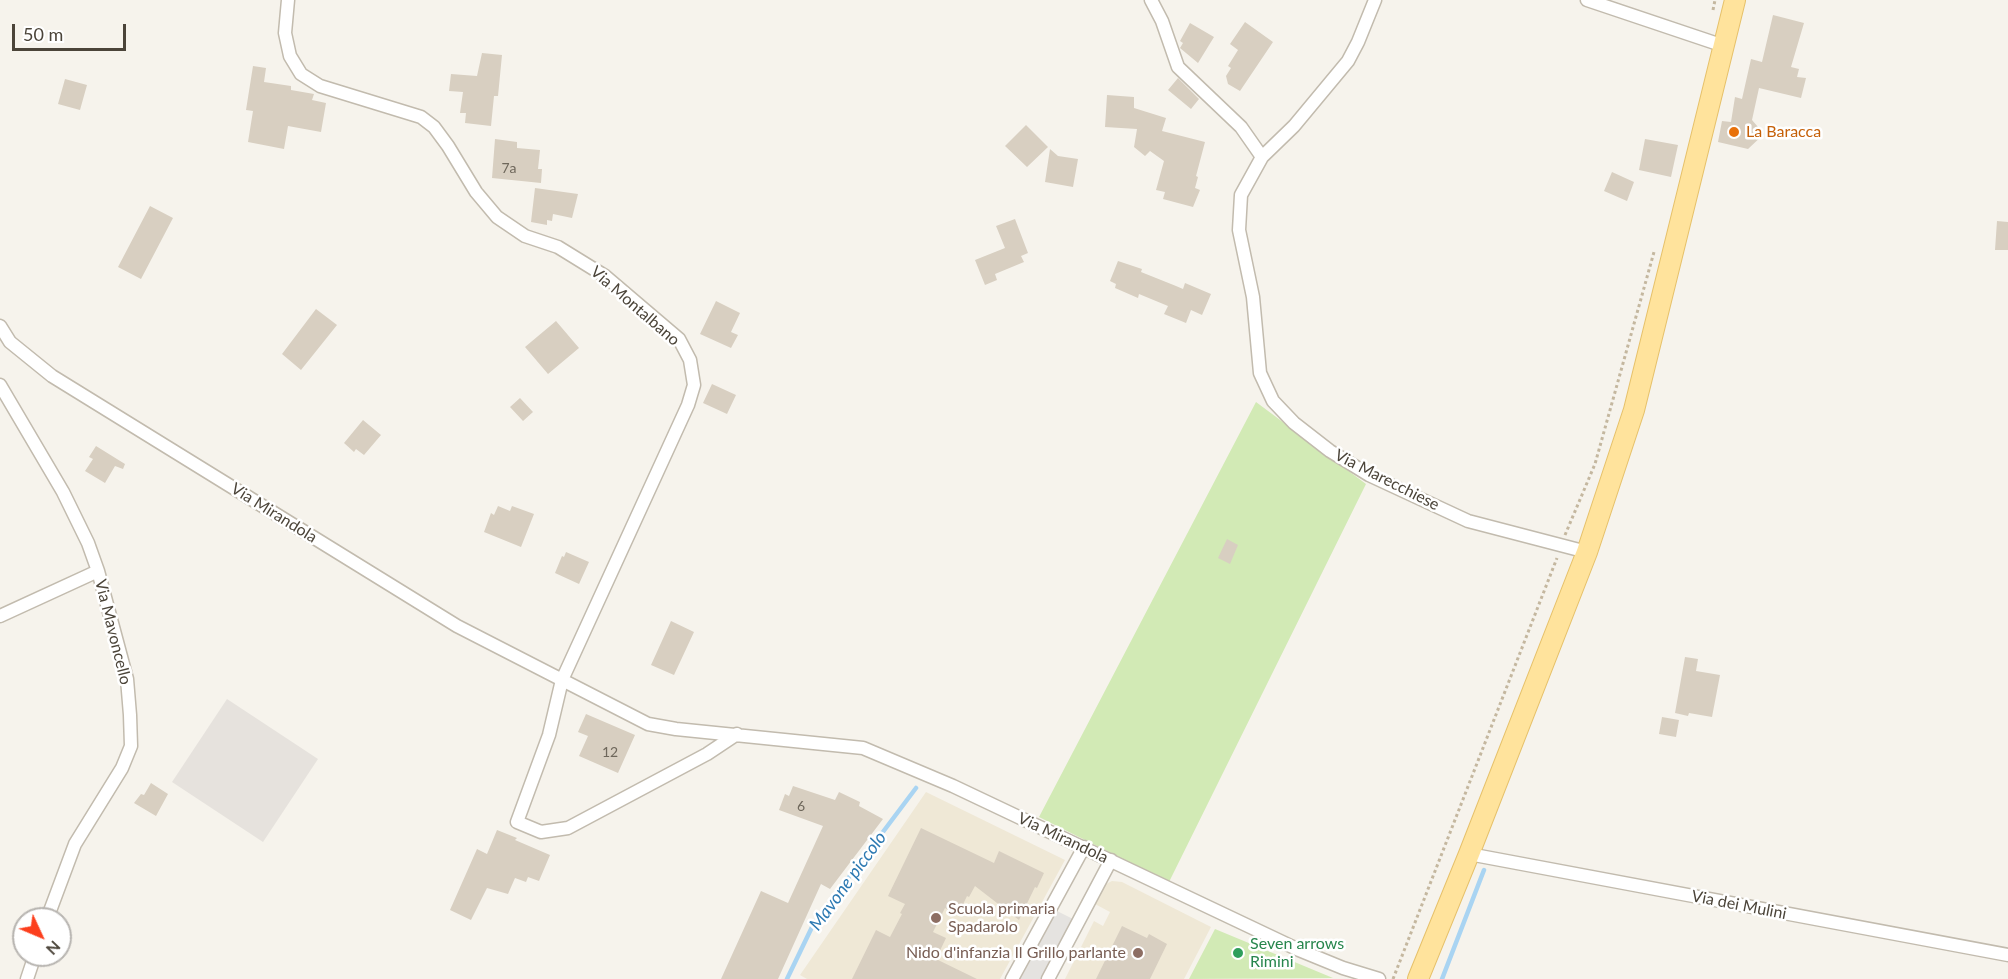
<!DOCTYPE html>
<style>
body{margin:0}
#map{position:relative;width:2008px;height:979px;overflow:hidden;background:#f6f3ec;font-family:Lato,sans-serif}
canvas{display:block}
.north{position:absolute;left:12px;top:907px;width:60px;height:60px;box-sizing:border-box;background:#fff;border:2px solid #b7b4b0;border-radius:50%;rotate:134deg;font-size:16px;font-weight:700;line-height:24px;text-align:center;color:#4b4439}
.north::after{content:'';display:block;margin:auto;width:21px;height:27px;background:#fc3f1d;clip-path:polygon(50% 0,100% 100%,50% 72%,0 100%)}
.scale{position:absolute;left:12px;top:24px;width:114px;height:27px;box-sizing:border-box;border:3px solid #4b4439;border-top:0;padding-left:8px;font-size:18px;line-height:21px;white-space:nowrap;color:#4b4439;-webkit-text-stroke:4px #fff;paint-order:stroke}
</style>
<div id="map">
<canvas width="2008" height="979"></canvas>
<div class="north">N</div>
<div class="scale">50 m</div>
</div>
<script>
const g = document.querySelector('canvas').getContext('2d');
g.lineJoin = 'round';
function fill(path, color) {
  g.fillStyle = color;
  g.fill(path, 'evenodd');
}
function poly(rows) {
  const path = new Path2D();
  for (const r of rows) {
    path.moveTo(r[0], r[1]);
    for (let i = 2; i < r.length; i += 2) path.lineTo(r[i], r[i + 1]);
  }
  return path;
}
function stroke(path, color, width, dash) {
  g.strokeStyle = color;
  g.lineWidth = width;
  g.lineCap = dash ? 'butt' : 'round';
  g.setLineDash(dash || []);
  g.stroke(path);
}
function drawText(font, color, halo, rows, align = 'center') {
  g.font = font + ' Lato,sans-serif';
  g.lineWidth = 5;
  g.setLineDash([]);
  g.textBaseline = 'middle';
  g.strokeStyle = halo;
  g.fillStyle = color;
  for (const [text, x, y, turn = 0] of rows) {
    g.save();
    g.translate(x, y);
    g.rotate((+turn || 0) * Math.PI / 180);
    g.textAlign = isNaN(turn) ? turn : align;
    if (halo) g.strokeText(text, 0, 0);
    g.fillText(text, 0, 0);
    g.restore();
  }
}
fill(poly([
 [227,699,318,759,263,842,172,782]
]), '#e6e2dd');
fill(poly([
 [926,792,1065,860,1000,979,807,979,800,975],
 [1112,881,1122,882,1211,927,1184,979,1065,979,1094,921,1103,926,1110,912,1095,904,1104,885]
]), '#efe8d6');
fill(poly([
 [1256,402,1366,484,1169,882,1039,817],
 [1215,929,1333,978,1189,979]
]), '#d2eab5');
fill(poly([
 [1057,911,1075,920,1043,979,1020,979]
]), '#e5e3e0');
stroke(poly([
 [787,979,813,925,916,788],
 [1442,979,1484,870]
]), '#a9d4f2', 4.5);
fill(poly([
 [1773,15,1804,23,1791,67,1799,69,1797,77,1806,78,1801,98,1759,88,1752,120,1764,134,1748,149,1718,142,1722,121,1731,122,1735,97,1742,99,1751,59,1762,62],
 [1245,22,1273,42,1240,91,1228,84,1226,76,1231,68,1228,66,1238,50,1230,44],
 [1190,23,1214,37,1198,63,1180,48,1183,43,1180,41],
 [482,53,502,55,498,96,494,96,491,126,465,123,466,113,460,113,463,92,449,91,451,74,477,76],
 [253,66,266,68,264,82,291,86,291,90,314,94,312,100,326,103,321,132,288,126,284,149,248,142,253,111,246,110],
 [1178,78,1199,99,1191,109,1168,90],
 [65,79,87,85,80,110,58,104],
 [1107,95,1134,97,1134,108,1166,118,1162,131,1205,142,1196,176,1198,177,1195,188,1200,190,1193,207,1163,199,1165,192,1156,190,1164,161,1150,151,1145,156,1134,147,1137,129,1105,127],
 [1026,125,1048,147,1027,167,1005,146],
 [495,139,517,142,517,148,540,150,538,169,542,169,541,183,492,178],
 [1645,139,1678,145,1671,177,1639,170],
 [1050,149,1058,156,1078,159,1073,187,1045,182],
 [1612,172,1634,182,1627,201,1604,191],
 [535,188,578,194,572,218,553,214,552,221,547,220,547,225,531,222],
 [150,206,173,218,141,279,118,267],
 [1015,219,1028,253,1021,256,1024,262,995,274,997,280,985,285,975,260,1005,248,996,226],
 [1997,221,2008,222,2008,250,1995,250],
 [1118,261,1142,269,1141,272,1176,286,1183,289,1185,283,1211,294,1202,315,1191,310,1186,323,1164,314,1168,306,1139,294,1138,298,1115,288,1116,284,1110,281],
 [716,301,740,313,731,332,738,335,731,348,700,334],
 [316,309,337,325,301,370,282,354],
 [556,321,579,348,548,374,525,347],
 [712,384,736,395,727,414,703,403],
 [520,398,533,412,523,421,510,407],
 [363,420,381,435,364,455,356,449,354,452,344,443],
 [96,446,125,464,123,469,115,466,105,483,85,471,93,459,89,457],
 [498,506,510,511,512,506,534,514,521,547,484,532,491,513,494,515],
 [1227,539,1238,545,1230,564,1218,558],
 [566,552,589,562,579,584,555,573,562,556,564,557],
 [671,621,694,632,674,675,651,665],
 [1685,657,1698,659,1696,671,1720,675,1712,717,1689,713,1688,716,1675,713],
 [586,714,635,735,618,773,579,756,588,736,578,732],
 [1662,717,1679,720,1676,737,1659,734],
 [151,783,168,794,156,816,134,803,141,794,144,795],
 [793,786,835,800,839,792,860,802,859,806,883,819,830,889,821,884,778,979,721,979,761,891,788,903,823,826,779,810,785,794,789,796],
 [921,828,994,863,999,851,1044,873,1037,888,1035,887,1019,920,975,886,969,897,967,896,958,915,945,908,933,932,946,938,936,959,977,979,852,979,876,930,890,937,902,914,900,913,905,904,888,896],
 [497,830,517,838,515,840,550,855,539,881,528,877,526,882,515,878,508,894,487,888,471,920,450,910,477,849,487,854],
 [1122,926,1147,938,1149,934,1167,944,1150,979,1096,979]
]), '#d8cfc1');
const street = poly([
 [288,0,285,33,290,56,301,74,320,86,421,117,434,127,448,146,476,192,497,217,525,236,558,247,605,276,679,339,690,360,694,385,688,405,562,680,549,735,517,822,541,832,568,828,707,754,737,734],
 [1151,0,1162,21,1178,67,1241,127,1262,157],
 [1375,0,1358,42,1348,61,1294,126,1262,157,1241,195,1239,230,1253,297,1260,373,1273,401,1294,423,1330,451,1369,475,1468,521,1587,552],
 [1587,0,1724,46],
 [0,326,10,342,52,376,457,626,648,724,676,729,863,748,953,786,1299,950,1343,968,1379,979],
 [0,385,63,492,88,543,98,571,127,679,130,715,131,746,122,768,75,844,47,919],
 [0,616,98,571],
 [1469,854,2008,955],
 [27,979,35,955],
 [1012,979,1084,847],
 [1048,979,1111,860]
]);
const primary = poly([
 [1418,979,1469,854,1587,552,1634,410,1735,0]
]);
stroke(street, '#c2bbae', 15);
stroke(primary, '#e6c16a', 22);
stroke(poly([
 [1713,10,1715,0],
 [1565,535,1595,464,1654,252],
 [1393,979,1557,558]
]), '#c4b79f', 3, [3, 3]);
stroke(street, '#fff', 12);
stroke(primary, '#ffe39c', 20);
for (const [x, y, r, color] of [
 [1734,132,6,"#e8710a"],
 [936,918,6,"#8d6e63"],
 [1138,953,6,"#8d6e63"],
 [1238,953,6,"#2e9e5b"]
]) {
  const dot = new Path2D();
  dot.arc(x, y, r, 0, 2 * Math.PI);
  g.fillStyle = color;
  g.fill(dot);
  stroke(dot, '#fff', 2);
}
drawText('14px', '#6e675b', null, [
 ["7a",509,168],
 ["12",610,752],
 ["6",801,806]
]);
drawText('16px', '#c56008', '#fff', [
 ["La Baracca",1746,132]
], 'left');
drawText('16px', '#4b4439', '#fff', [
 ["Via Montalbano",635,306,41],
 ["Via Marecchiese",1387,480,27],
 ["Via Mirandola",274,513,32],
 ["Via Mavoncello",113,632,76],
 ["Via Mirandola",1063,838,25],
 ["Via dei Mulini",1739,905,11]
]);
drawText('16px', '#785e54', '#fff', [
 ["Scuola primaria",948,909],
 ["Spadarolo",948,927],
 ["Nido d'infanzia Il Grillo parlante",1126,953,"right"]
], 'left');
drawText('16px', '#27864d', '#fff', [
 ["Seven arrows",1250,944],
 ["Rimini",1250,962]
], 'left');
drawText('italic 18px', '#2e7ab2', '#fff', [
 ["Mavone piccolo",848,881,-54]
]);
</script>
